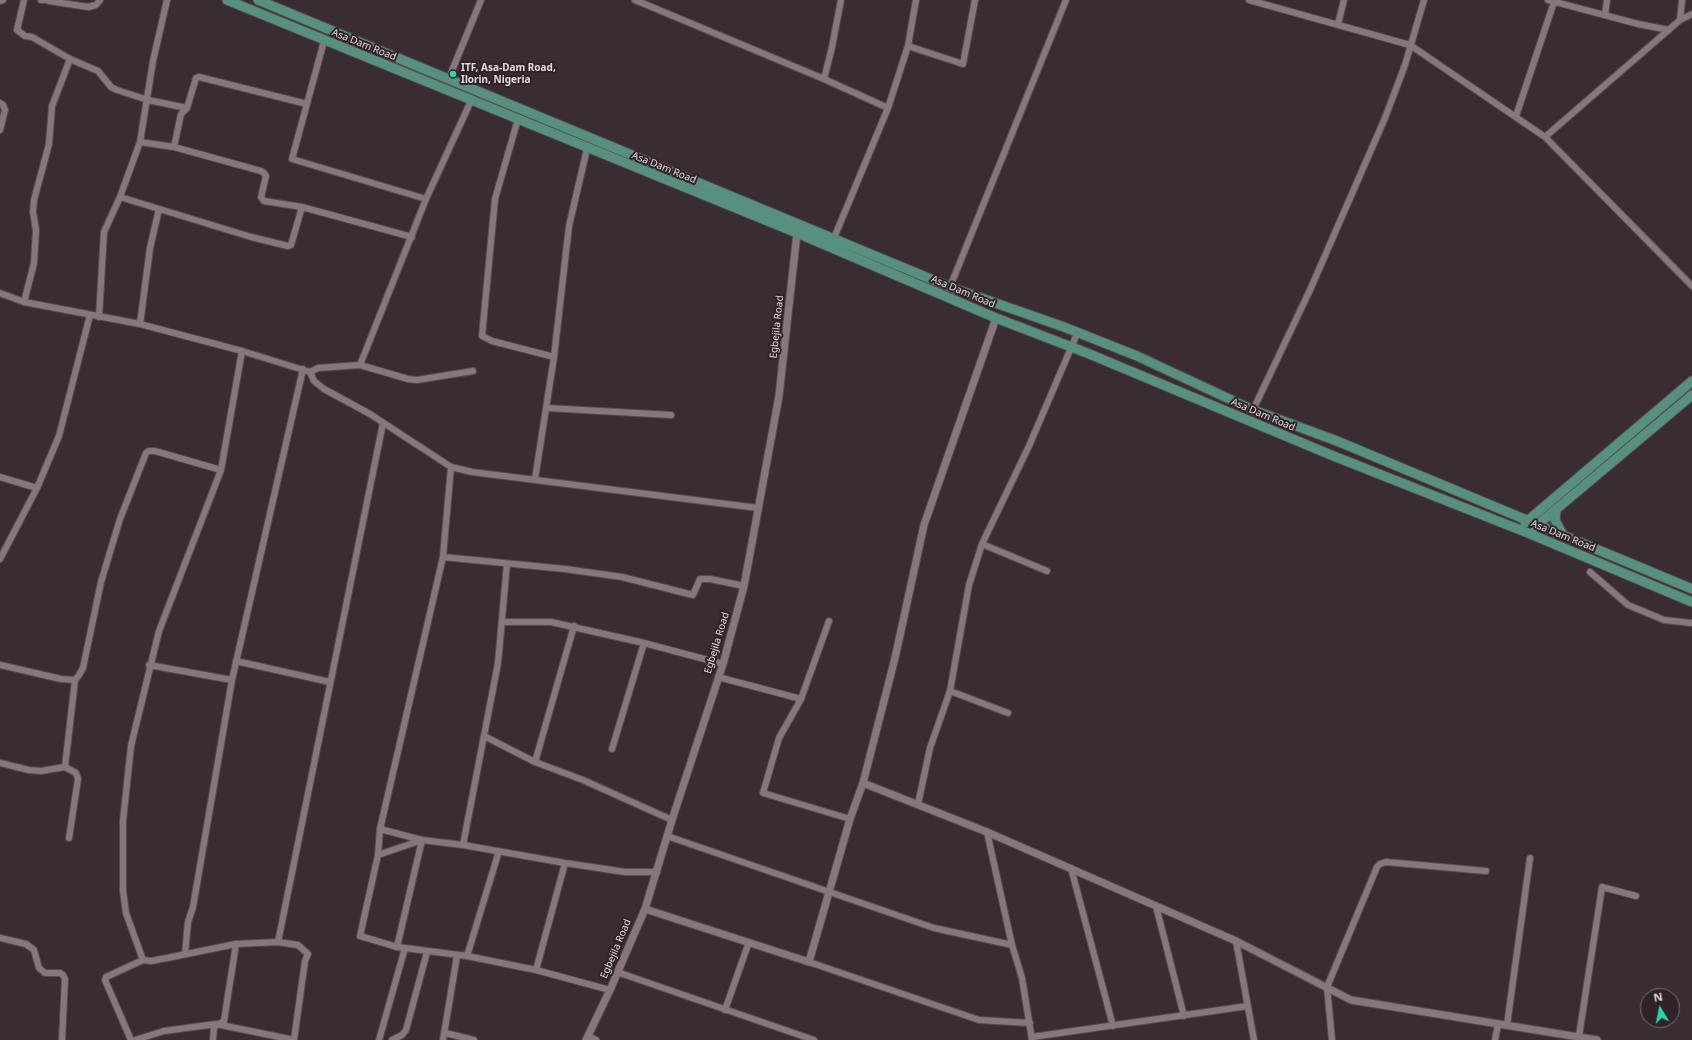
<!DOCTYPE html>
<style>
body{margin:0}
#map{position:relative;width:1692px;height:1040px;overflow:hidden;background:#3a2d32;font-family:"Noto Sans",sans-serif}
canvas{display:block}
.north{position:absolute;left:1640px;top:988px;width:40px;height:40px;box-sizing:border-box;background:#302328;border:1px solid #786d71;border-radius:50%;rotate:350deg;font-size:11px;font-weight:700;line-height:16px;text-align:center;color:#e4dbde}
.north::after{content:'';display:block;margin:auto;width:14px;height:18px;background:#2dd4ab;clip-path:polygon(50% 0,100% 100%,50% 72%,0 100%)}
</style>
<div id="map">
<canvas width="1692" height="1040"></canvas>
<div class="north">N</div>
</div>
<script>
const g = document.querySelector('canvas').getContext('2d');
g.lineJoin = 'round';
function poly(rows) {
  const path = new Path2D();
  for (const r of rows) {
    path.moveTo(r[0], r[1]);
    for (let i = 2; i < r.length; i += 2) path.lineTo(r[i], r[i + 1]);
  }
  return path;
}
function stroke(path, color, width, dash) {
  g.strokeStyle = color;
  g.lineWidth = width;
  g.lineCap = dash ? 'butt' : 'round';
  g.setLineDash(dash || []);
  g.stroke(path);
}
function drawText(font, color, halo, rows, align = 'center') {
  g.font = font + ' "Noto Sans",sans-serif';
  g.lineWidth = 4;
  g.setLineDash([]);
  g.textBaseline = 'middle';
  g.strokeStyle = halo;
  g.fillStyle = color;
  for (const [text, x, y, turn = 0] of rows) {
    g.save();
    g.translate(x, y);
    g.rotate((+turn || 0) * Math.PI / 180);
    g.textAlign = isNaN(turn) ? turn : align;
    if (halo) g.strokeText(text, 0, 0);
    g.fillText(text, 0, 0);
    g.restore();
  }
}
const minor = poly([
 [24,0,17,30,25,36,32,37,70,59,98,71,111,87,117,90,148,100,187,108],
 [41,0,50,0],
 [635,0,824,79,888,108],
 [1249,0,1410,45,1545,137,1692,286],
 [1548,0,1638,24,1669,30],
 [0,1,3,0],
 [49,1,88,7,96,5,100,0],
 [1605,15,1607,0],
 [1680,20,1682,0],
 [1338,24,1344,0],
 [324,41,292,159,426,199],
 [908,46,963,64,975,0],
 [449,78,481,0],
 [824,79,832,47,841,0],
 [0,103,3,105,5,110,0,130],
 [1516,116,1554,2],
 [518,119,495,199,482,336,492,341,554,357],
 [1545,137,1680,20,1692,14],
 [140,142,174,147,261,171,264,173,266,176,261,197,264,201,302,207,412,237],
 [174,147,181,114,187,108,196,78,199,77,307,104],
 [120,197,251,237,288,246,291,245,302,207],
 [834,238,888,108,908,46,916,0],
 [950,287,1066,0],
 [0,293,24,302,140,324,242,351,310,372,314,381,324,389,370,414,451,467,472,472,758,508],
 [24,302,34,263,36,230,33,212,34,200,49,144,52,106,70,59],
 [99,317,104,232,120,197,140,142,153,61,167,0],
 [140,324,150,248,159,209],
 [242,351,221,470,159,631,131,746,123,821,123,891,126,913,143,960,151,961,167,958,236,944,278,942,383,423],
 [360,365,408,379,417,380,473,371],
 [310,372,318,368,360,365,426,199,471,101],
 [547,408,671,415],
 [1253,410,1310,290,1385,118,1405,65,1424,0],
 [451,467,443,557,380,829,378,855,360,936,397,947,467,956,536,970,610,990],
 [0,477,37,488],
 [535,479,554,357,569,226,587,149],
 [982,544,1047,571],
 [443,557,565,569,622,577,693,595,700,579,710,579,744,586],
 [0,559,37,488,59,436,90,315],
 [1590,572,1628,605,1664,620,1692,623],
 [829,621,801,699,779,738,763,793,850,819],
 [502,622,551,622,644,643,723,664],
 [574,626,535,762,583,780,672,820],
 [236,661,330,682],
 [0,665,61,679,75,680],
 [149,665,232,680],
 [718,677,801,699],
 [950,691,1008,713],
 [484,736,535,762],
 [612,749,644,643],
 [0,763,29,770,41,771,65,767,75,680,79,675,83,668,101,582,120,519,146,453,149,451,155,451,221,470],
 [65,767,76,773,78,779,69,838],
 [918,804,930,748,950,691,969,585,982,544,1029,446,1077,334],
 [380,829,422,840,463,845,565,863,625,872,657,872],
 [987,832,1012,945,1022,978,1032,1040],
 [667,836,934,928,1012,945],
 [463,845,498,663,507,564],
 [378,855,422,840],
 [1071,868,1113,1026],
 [1156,906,1184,1016],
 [0,938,26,944,34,950,39,968,45,973,60,973,63,975,65,979,62,1040],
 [1236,941,1254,1040],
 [278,942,298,945,308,954,305,961,294,1040],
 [397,947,422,840],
 [185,954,188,922,193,907,232,680,303,369],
 [467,956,499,851],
 [809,962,979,1020,1030,1023],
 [536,970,565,863],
 [617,972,814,1040],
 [725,1010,749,942],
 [1507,1025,1530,858],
 [445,1033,474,1040],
 [588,1036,596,1040],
 [1579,1036,1602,887,1636,896],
 [1032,1037,1248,1006],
 [131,1040,105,980,106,977,143,960],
 [135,1040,164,1031,216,1024,294,1040],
 [213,1040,214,1027,224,1021,236,944],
 [379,1040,405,948],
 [392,1040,402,1035,406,1030,427,952],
 [443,1040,457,956],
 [1332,1040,1327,987,1377,867,1380,864,1386,862,1486,871],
 [1495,1040,1498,1024]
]);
const tertiary = poly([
 [863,783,987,832,1236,941,1351,1000,1597,1040],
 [645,909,809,962,850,819,863,783,895,658,924,525,996,318],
 [586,1040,610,990,645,909,672,820,723,664,744,586,779,396,797,233]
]);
const primary = poly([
 [227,0,797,233,996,318,1087,353,1331,455,1528,533,1692,602],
 [258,0,950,287,1064,327,1137,356,1253,410,1337,441,1692,589],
 [1556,509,1555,520,1563,535],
 [1525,523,1692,381],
 [1535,527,1692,395]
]);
stroke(minor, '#584c51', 8);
stroke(tertiary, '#584c51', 9);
stroke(primary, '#584c51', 11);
stroke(minor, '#86777c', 6);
stroke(tertiary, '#86777c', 7);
stroke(primary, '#579080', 9);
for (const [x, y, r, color] of [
 [453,74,4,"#2dd4ab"]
]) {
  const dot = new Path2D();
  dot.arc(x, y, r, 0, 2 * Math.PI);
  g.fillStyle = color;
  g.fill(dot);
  stroke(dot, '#302328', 1.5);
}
drawText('10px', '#e4dbde', '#302328', [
 ["Asa Dam Road",364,45,22],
 ["Asa Dam Road",664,168,22],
 ["Asa Dam Road",963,292,23],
 ["Egbejila Road",777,327,-84],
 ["Asa Dam Road",1263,415,23],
 ["Asa Dam Road",1563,536,22],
 ["Egbejila Road",717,643,-73],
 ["Egbejila Road",616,949,-67]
]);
drawText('bold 10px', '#e4dbde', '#302328', [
 ["ITF, Asa-Dam Road,",461,68],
 ["Ilorin, Nigeria",461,80]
], 'left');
</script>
